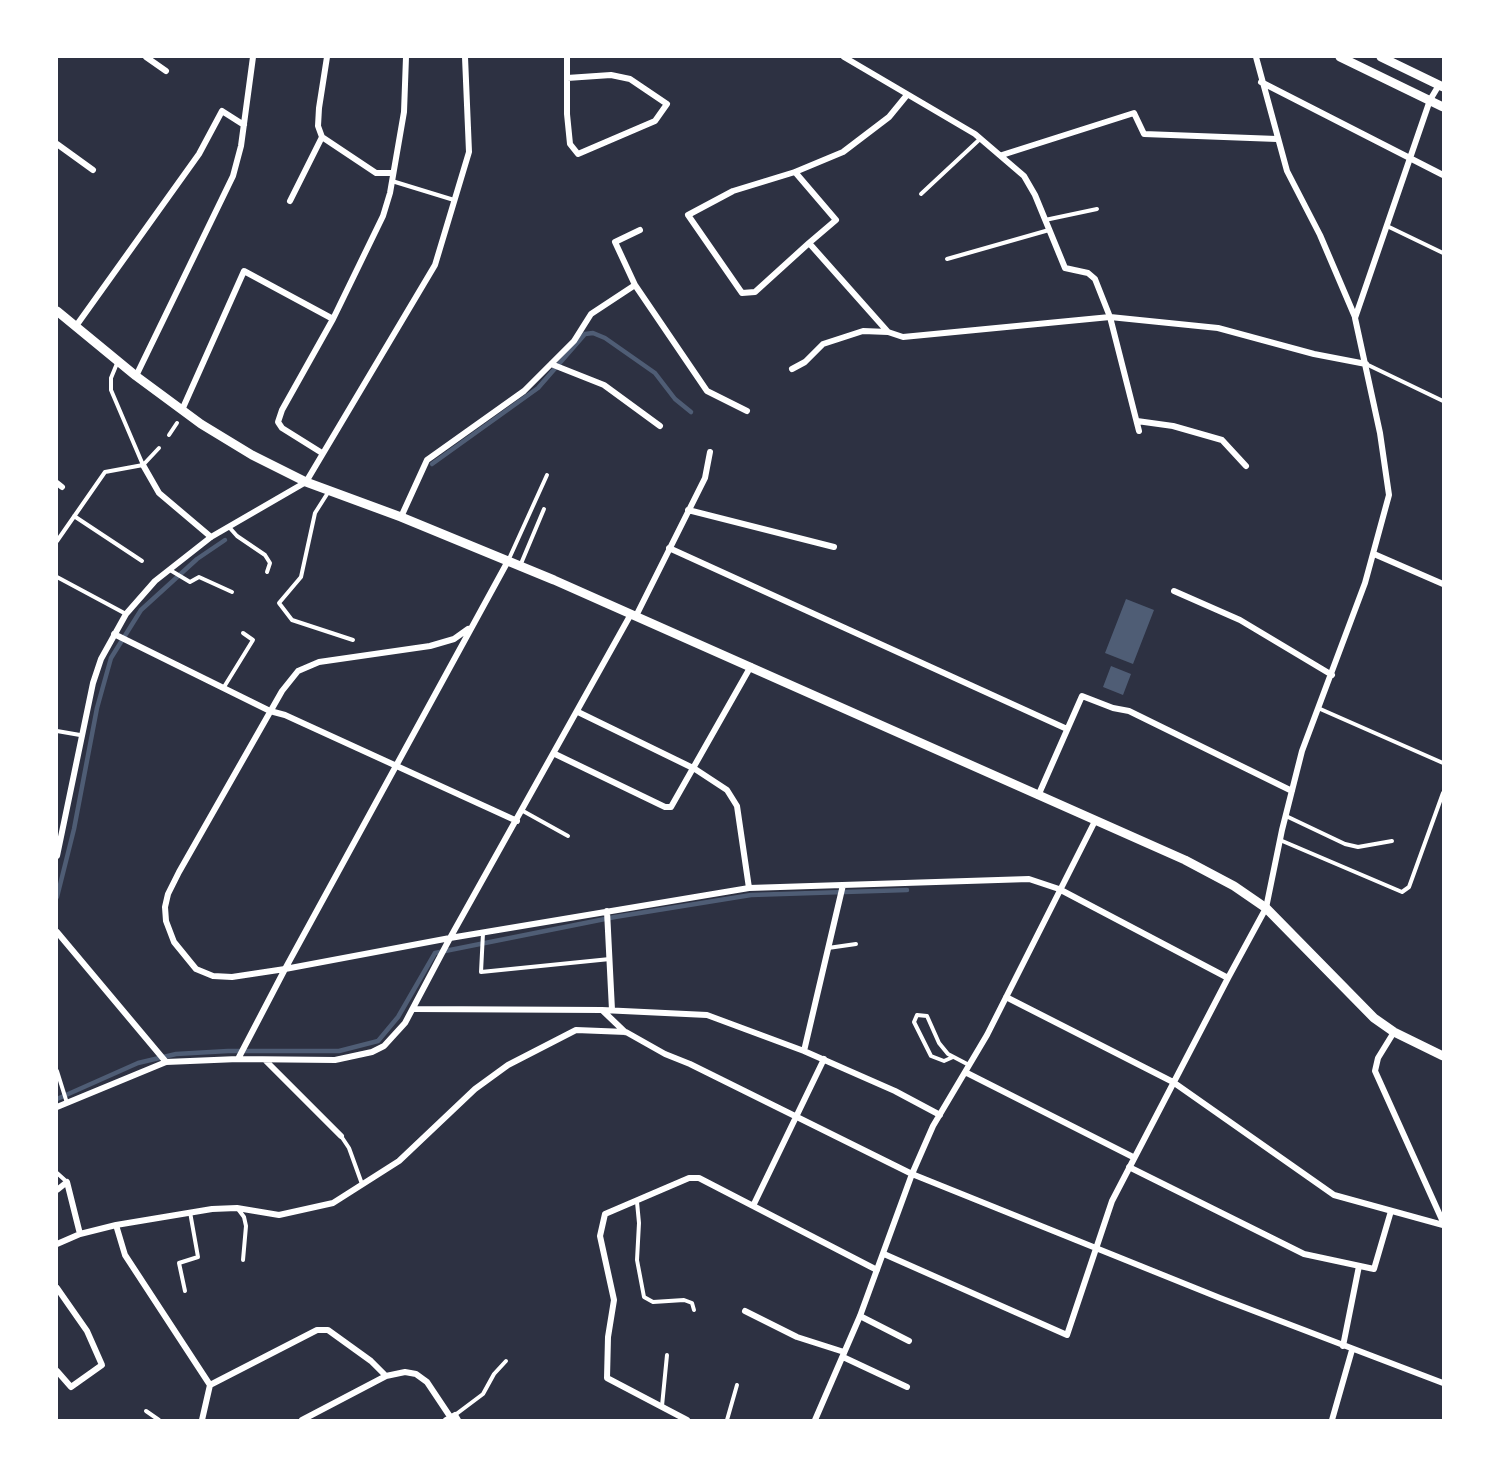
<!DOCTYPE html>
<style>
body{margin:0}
#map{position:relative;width:1500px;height:1477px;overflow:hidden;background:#2d3142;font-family:Figtree,sans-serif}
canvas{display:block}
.frame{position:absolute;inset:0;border:58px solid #fff;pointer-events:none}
</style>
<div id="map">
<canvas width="1500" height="1477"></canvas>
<div class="frame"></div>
</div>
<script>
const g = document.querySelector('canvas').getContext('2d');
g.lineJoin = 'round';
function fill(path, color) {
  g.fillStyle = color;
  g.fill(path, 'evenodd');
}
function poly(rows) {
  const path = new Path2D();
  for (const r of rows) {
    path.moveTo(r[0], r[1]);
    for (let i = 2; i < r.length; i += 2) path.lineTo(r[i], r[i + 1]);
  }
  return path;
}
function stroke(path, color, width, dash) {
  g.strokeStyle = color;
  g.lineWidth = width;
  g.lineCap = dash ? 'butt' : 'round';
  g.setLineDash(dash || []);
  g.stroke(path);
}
fill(poly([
 [1126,599,1154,610,1133,664,1105,653],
 [1111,666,1131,674,1123,695,1103,687]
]), '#4f5d75');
stroke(poly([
 [432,464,538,388,585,334,593,333,605,338,655,373,675,399,691,412],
 [57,897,74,829,97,708,111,658,141,610,197,559,225,540],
 [57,1099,138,1063,176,1054,228,1051,339,1051,378,1041,398,1017,435,953,615,917,751,895,907,890]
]), '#4f5d75', 4.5);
stroke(poly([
 [392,181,454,200],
 [921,194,980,139],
 [1045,220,1097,209],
 [1387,226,1443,253],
 [947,259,1049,230],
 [118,361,111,378,111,390,143,465],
 [1366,364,1443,401],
 [169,435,177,423],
 [329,491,315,513,301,577,279,603,292,620,353,640],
 [74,516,142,561],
 [229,527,237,536,265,555,270,563,267,572],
 [57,541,105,472,143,465,159,448],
 [508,561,547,475],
 [520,566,544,509],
 [170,570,190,582,199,577,232,592],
 [57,577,126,614],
 [224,687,253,640,243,633],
 [1318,708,1443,763],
 [57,731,80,735],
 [523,811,568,836],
 [1286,816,1345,844,1358,847,1392,841],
 [1280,840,1402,892,1409,887,1443,793],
 [483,933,481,972,610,959],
 [828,948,856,944],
 [953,1057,944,1061,931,1056,914,1022,917,1015,927,1016,939,1043,948,1054,969,1065],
 [57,1071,67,1103],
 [341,1136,349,1148,362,1184],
 [57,1173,67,1182],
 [637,1202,639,1223,637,1260,644,1297,653,1302,684,1300,692,1303,694,1310],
 [238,1209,244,1217,246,1226,243,1260],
 [185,1291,179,1263,198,1257,190,1212],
 [662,1406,667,1355],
 [146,1411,159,1420],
 [455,1415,483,1394,494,1374,506,1361],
 [727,1420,737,1385]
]), '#fff', 4);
stroke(poly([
 [146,57,166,71],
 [327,57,319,108,318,126,322,137,376,173,393,173],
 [567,57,567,114,570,144,578,154,655,121,667,104,630,79,611,75,567,78],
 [844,57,975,134,1024,176,1035,195,1065,268,1088,273,1095,279,1110,317,1139,431],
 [1256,57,1287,171,1320,235,1355,317],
 [1261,82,1443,175],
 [907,95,889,117,843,152,795,172,733,191,688,215,742,293,755,292,809,243,888,332,903,337,1110,317,1218,328,1314,354,1366,364],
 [57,144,93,170],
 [1002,155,1134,113,1144,134,1277,139],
 [795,172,836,220,809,243],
 [290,201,322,137],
 [635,285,707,391,747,411],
 [76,326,199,154,222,111,244,125],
 [551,364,604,385,660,426],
 [792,369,805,362,823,344,863,331,888,332],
 [136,376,233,176,241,146,253,57],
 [182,410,244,271,333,319],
 [1137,421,1173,426,1222,440,1246,466],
 [322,453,282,428,278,422,282,410,333,319,383,216,390,193,404,112,406,57],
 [143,465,159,493,211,537],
 [57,483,62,487],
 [688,510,834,547],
 [401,517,427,460,524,391,574,341,591,314,635,285,615,242,640,230],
 [669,548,1067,729],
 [1374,554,1443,584],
 [508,561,285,969,450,938,631,614],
 [1174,591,1240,620,1332,675],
 [636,616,705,478,710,452],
 [114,634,270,711,285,715,517,821],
 [578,712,695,769,727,790,737,806,749,888],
 [555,754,665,807,671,807,751,666],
 [1038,796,1082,696,1113,708,1129,711,1292,791],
 [57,856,93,683,101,659,126,614,155,581,211,537,306,482,435,265,469,152,465,57],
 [843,885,804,1051,895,1091,940,1115],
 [607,911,612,1010],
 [57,932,166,1062],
 [285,969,232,977,213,976,196,969,174,942,166,921,165,907,168,894,179,872,282,691,298,671,319,662,430,646,454,639,468,629],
 [1006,997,1173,1082,1334,1195,1443,1225],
 [415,1009,602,1010,625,1032],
 [602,1010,707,1015,804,1051],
 [1394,1032,1378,1058,1375,1071,1443,1222],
 [238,1059,285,969],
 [265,1060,341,1136],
 [965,1072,1133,1157],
 [57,1107,166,1062,238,1059,335,1060,372,1052,384,1046,405,1023,450,938,749,888,1029,879,1059,889,1228,978,1266,908,1282,830,1302,751,1365,583,1389,495,1380,433,1355,318,1430,100,1439,85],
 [1129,1167,1304,1254,1374,1269,1391,1211],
 [57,1190,67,1182,80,1234],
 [753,1206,824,1059],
 [57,1244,80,1234,116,1225],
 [884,1254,1067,1335,1112,1201,1228,978],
 [57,1288,87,1331,102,1365,71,1387,57,1371],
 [745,1311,797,1337,844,1352],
 [860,1316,909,1341],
 [1343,1346,1359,1266],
 [843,1357,907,1387],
 [210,1385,125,1255,116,1225,212,1209,237,1208,279,1215,333,1203,399,1161,475,1089,508,1065,576,1030,626,1032,665,1054,690,1064,912,1174,1220,1298,1443,1383],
 [202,1420,210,1385,317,1330,328,1330,371,1361,386,1376],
 [302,1420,386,1376,405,1372,416,1374,427,1382,451,1418],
 [446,1420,455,1415,458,1420],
 [687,1420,607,1378,608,1337,614,1300,600,1236,605,1214,689,1178,699,1178,877,1270],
 [815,1420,860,1316,912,1174,933,1126,987,1035,1095,821],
 [1332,1420,1352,1350]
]), '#fff', 6);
stroke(poly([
 [1340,57,1443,107],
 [1381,57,1443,87],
 [57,311,136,376,201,424,252,455,306,482,401,517,554,580,1185,860,1234,886,1266,908,1374,1018,1394,1032,1443,1056]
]), '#fff', 9);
</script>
